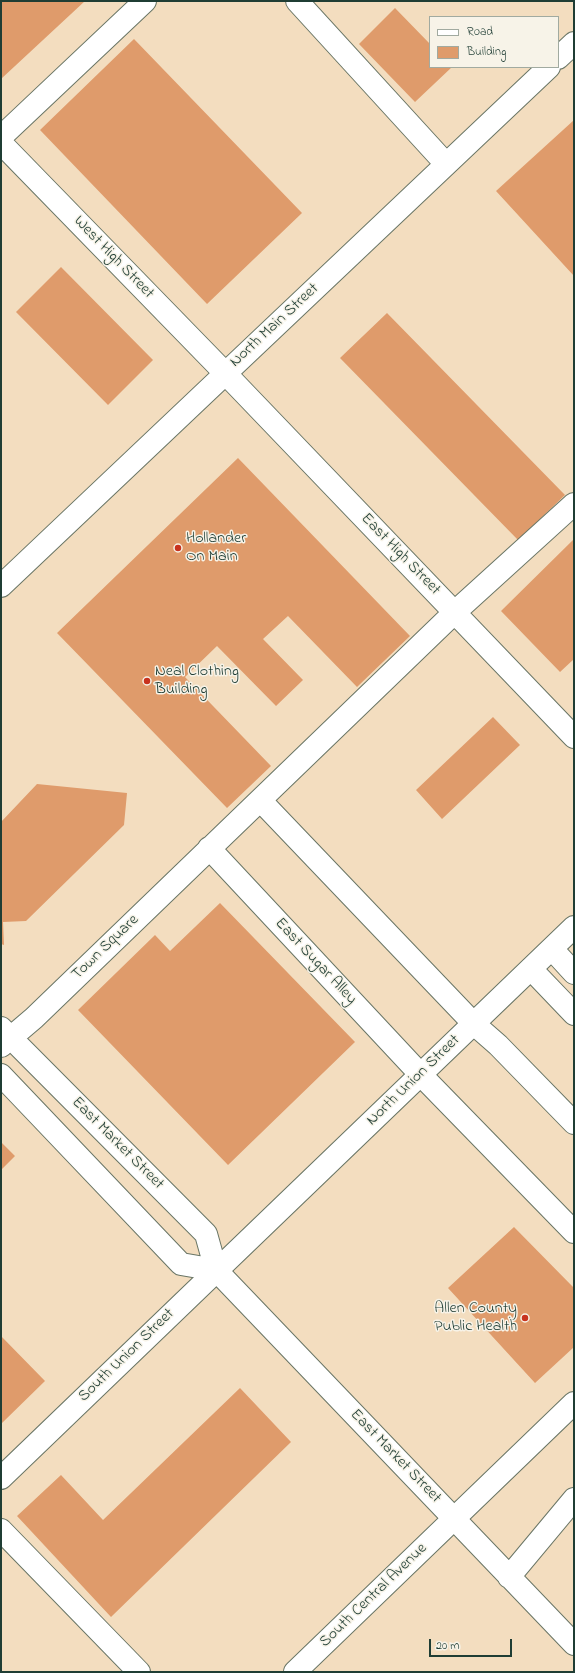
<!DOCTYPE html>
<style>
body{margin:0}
#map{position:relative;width:575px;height:1673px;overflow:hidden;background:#f3ddbf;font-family:"Indie Flower",sans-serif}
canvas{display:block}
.frame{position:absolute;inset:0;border:2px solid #1f3d34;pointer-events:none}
.legend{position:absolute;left:429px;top:16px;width:130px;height:52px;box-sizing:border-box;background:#f7f3e8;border:1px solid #a1aaa0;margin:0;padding:5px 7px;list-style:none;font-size:12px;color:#1f3d34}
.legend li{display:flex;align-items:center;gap:8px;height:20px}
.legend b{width:20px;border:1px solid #a1aaa0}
.scale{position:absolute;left:429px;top:1639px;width:83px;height:18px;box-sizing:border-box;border:2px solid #1f3d34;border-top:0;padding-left:5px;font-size:12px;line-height:14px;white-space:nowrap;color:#1f3d34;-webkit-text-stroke:3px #f7f3e8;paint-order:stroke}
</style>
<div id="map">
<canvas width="575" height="1673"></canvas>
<div class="frame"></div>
<ul class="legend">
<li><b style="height:5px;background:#fff"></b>Road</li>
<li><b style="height:11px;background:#df9b6b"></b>Building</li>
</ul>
<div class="scale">20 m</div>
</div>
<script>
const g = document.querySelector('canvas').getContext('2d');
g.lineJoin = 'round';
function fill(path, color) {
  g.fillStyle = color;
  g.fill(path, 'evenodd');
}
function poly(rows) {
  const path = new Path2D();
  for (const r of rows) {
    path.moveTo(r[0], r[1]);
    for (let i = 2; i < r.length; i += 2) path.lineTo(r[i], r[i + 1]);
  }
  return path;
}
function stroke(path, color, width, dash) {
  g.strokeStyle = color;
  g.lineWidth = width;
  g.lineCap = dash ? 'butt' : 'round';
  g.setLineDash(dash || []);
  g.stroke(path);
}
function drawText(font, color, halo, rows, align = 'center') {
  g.font = font + ' "Indie Flower",sans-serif';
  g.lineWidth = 3;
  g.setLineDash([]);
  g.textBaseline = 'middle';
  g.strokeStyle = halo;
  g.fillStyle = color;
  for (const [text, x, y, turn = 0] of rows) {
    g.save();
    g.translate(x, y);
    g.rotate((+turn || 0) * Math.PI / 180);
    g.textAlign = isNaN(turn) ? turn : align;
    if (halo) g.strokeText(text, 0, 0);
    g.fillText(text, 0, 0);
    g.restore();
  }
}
fill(poly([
 [1,1,85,1,1,79],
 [395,8,430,44,430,67,452,67,415,102,359,44],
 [134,39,302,213,207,304,40,130],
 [574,120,574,276,496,191],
 [61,267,153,360,108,405,16,312],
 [387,313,565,495,518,540,340,358],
 [238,458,410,636,357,687,288,616,263,639,303,680,276,706,217,646,185,677,271,766,227,808,57,633],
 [574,539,574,659,560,672,501,611],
 [493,717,520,745,442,819,416,790],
 [37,784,127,793,124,825,26,921,3,922,4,945,1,944,1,822],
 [220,903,355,1042,228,1165,78,1010,155,935,170,951],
 [1,1142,15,1156,1,1170],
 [514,1227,574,1288,574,1347,535,1383,448,1288],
 [1,1336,45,1381,1,1424],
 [240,1388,291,1442,111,1617,17,1516,61,1475,103,1520]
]), '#df9b6b');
const minor = poly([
 [297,1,446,164],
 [558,58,574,43],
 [1,137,145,1],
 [1,143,225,373,574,737],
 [1,586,549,67],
 [260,800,474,1024,498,1045,574,1123],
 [209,848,421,1075,574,1232],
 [552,949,574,973],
 [531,969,574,1014],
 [1,1028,206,1234,216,1270,574,1644],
 [1,1046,34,1018,455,612,574,504],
 [1,1075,181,1264,216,1270],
 [1,1530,139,1672],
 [509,1577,574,1499]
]);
const major = poly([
 [1,1478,574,927],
 [295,1672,574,1403]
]);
stroke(minor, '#697565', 24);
stroke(major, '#697565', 24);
stroke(minor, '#fff', 22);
stroke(major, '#fff', 22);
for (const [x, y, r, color] of [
 [178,548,4,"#c8321e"],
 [147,681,4,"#c8321e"],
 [525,1318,4,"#c8321e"]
]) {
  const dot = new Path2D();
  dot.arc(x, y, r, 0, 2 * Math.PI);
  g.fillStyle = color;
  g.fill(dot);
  stroke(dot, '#f7f3e8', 1.5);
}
drawText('16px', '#1f3d34', '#f7f3e8', [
 ["West High Street",113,258,46],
 ["North Main Street",275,326,-43],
 ["East High Street",400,555,46],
 ["Town Square",106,948,-44],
 ["East Sugar Alley",315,962,47],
 ["North Union Street",414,1081,-44],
 ["East Market Street",117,1144,45],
 ["South Union Street",127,1356,-44],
 ["East Market Street",395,1457,46],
 ["South Central Avenue",374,1596,-44]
]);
drawText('16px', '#1f3d34', '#f7f3e8', [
 ["Hollander",186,539],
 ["On Main",186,557],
 ["Neal Clothing",155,672],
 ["Building",155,690],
 ["Allen County",517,1309,"right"],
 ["Public Health",517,1327,"right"]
], 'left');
</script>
